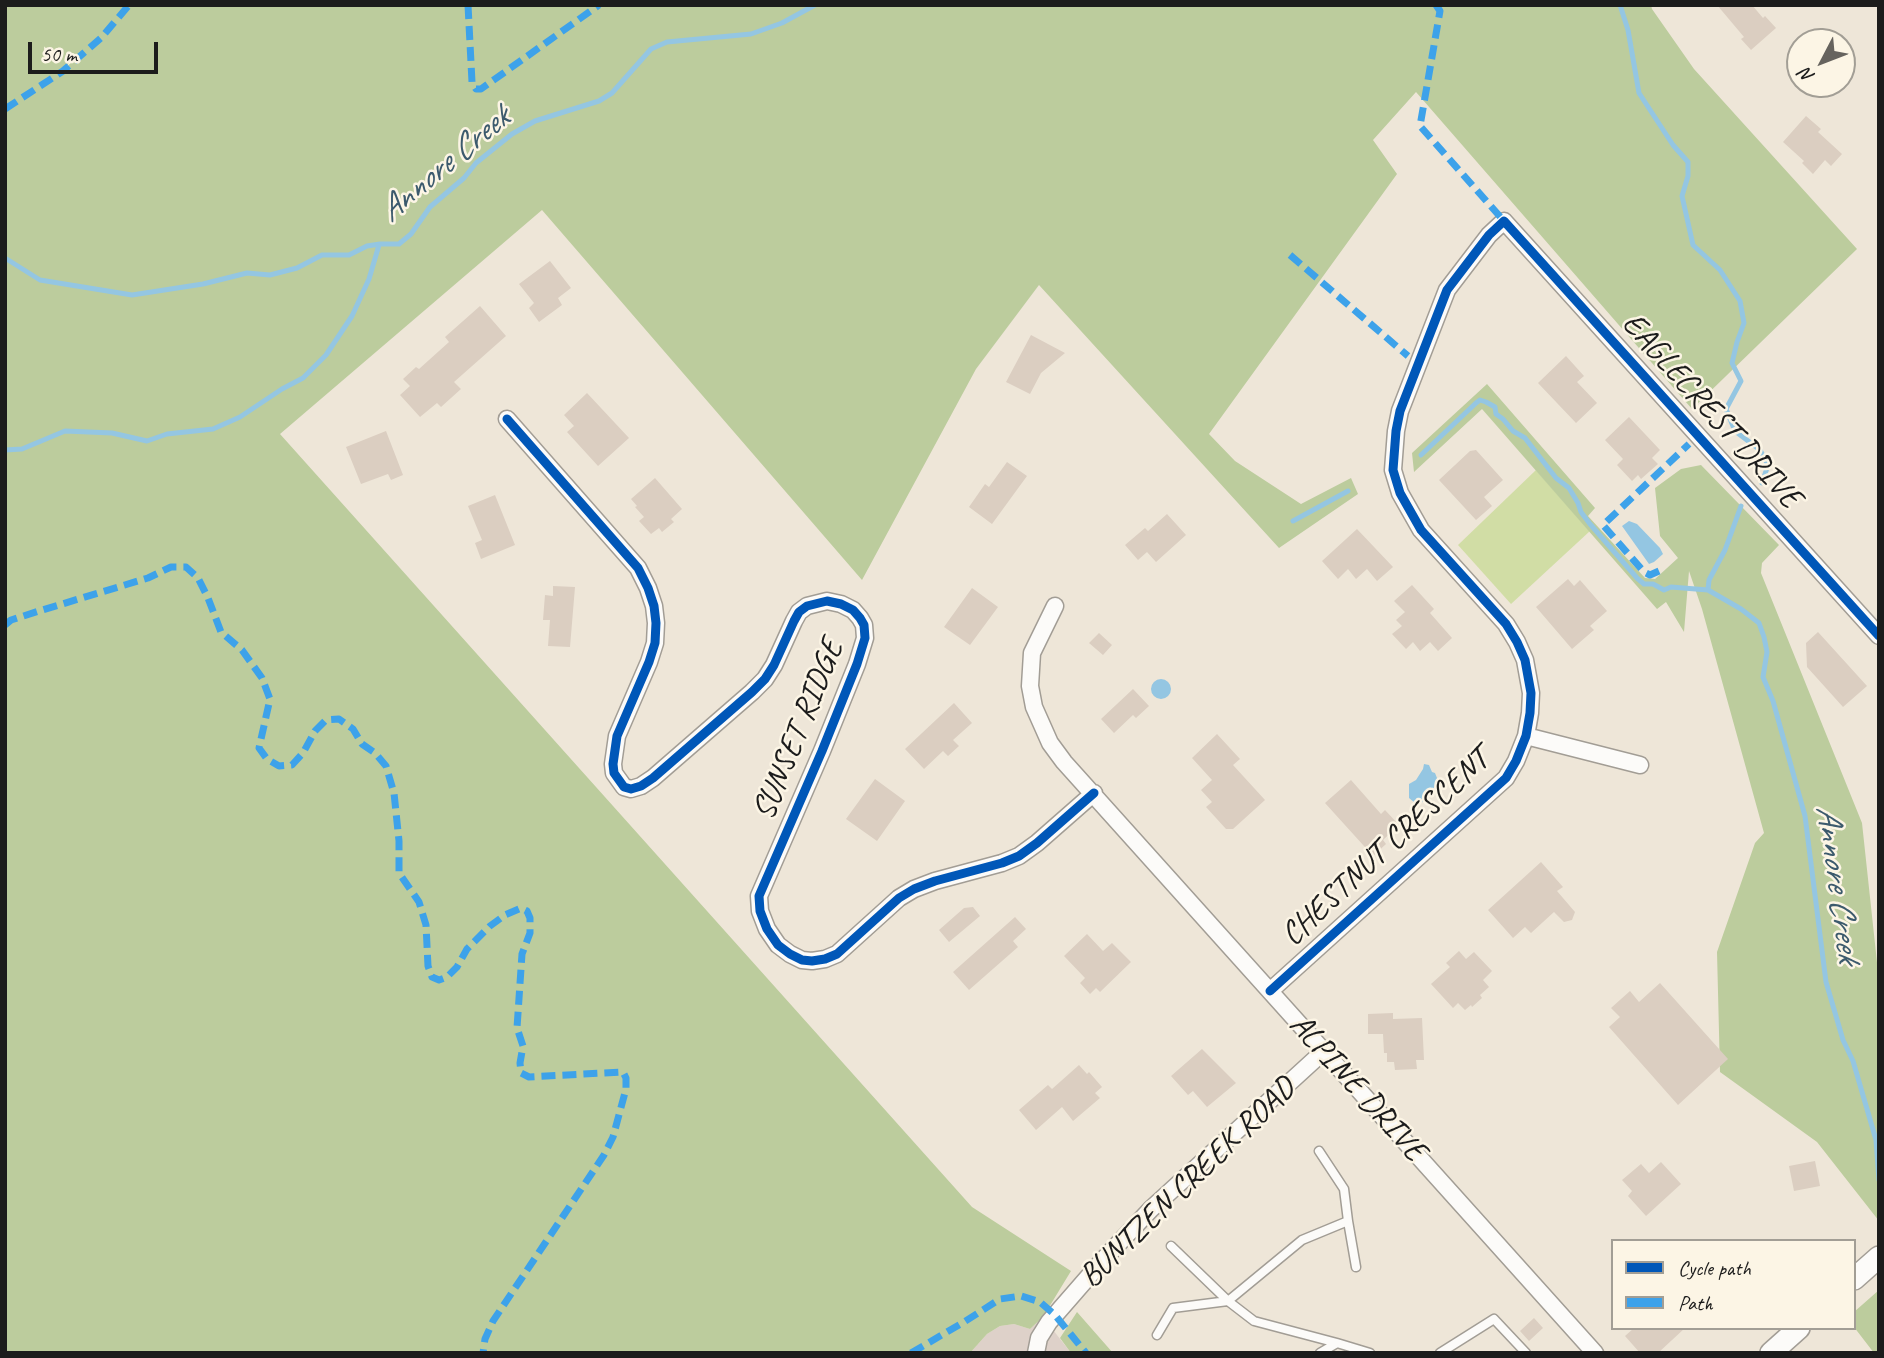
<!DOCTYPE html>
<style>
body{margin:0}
#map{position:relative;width:1884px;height:1358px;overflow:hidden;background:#eee6d8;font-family:Caveat,sans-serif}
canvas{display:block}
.frame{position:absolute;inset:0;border:7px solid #1c1c1c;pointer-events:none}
.legend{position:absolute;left:1611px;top:1239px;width:245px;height:91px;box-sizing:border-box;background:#fcf5e5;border:2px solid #a29e95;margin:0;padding:9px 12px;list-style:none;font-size:21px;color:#1c1c1c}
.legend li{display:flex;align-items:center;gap:14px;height:35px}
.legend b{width:35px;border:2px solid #a29e95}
.north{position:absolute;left:1786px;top:28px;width:70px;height:70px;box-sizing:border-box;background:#fcf5e5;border:2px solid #a29e95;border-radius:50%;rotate:228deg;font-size:19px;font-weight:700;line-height:28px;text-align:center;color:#1c1c1c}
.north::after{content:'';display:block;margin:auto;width:24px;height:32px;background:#66635e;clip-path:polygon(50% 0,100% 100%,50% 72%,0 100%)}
.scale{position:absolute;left:28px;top:42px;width:130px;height:32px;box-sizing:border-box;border:4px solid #1c1c1c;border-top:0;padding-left:9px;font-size:21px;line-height:24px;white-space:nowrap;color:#1c1c1c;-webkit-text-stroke:5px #fcf5e5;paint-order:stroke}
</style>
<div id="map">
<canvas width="1884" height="1358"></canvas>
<div class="frame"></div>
<ul class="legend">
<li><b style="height:9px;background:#0057b8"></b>Cycle path</li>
<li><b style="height:9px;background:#3da2ea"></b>Path</li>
</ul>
<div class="north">N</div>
<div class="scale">50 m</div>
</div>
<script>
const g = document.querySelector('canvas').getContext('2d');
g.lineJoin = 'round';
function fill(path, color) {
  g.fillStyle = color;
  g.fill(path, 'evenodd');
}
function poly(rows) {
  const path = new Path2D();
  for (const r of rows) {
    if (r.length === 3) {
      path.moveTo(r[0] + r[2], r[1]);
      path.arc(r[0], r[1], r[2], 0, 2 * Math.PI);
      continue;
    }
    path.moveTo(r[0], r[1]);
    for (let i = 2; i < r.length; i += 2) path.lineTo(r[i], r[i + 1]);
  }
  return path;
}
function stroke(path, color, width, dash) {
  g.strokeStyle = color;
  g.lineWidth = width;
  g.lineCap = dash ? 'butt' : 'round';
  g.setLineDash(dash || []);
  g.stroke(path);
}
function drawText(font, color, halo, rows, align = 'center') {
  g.font = font + ' Caveat,sans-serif';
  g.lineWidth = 5;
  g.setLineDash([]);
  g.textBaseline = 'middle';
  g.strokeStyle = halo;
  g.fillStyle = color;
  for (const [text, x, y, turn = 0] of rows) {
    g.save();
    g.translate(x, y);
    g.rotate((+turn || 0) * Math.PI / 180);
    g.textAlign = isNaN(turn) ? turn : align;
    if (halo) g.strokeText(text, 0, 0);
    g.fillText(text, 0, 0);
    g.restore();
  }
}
fill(poly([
 [1043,1317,1071,1353,970,1353,987,1334,1000,1326,1014,1324,1030,1329]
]), '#ded1c9');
fill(poly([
 [1536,470,1590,531,1511,604,1458,545]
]), '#d1dda5');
fill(poly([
 [5,5,1651,5,1652,9,1694,69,1857,249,1692,409,1416,92,1373,140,1397,174,1209,434,1235,461,1301,504,1351,478,1358,494,1279,548,1039,285,976,369,862,580,542,210,280,434,972,1207,1071,1271,1043,1317,1030,1329,1014,1324,1000,1326,987,1334,970,1353,5,1353],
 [1487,384,1595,508,1588,516,1645,578,1655,579,1678,558,1660,536,1655,488,1681,469,1701,465,1779,545,1762,563,1761,573,1862,823,1879,981,1879,1221,1817,1142,1720,1072,1717,952,1755,843,1764,833,1702,609,1689,571,1684,632,1666,602,1657,609,1482,409,1414,472,1412,453],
 [1879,1290,1879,1353,1874,1353,1854,1327,1854,1312],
 [1077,1312,1113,1353,1071,1353,1060,1338]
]), '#bccc9d');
fill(poly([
 [1629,521,1637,524,1660,548,1663,554,1654,562,1649,564,1622,526],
 [1161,689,10],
 [1424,764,1429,765,1432,772,1435,773,1437,778,1436,785,1432,790,1426,792,1425,801,1420,803,1415,803,1409,798,1409,784,1416,780,1423,769]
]), '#94c6e2');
stroke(poly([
 [1620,5,1628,30,1639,93,1673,145,1688,162,1688,176,1682,196,1693,245,1720,270,1740,301,1744,323,1737,342,1732,363,1741,381,1726,409,1735,431,1760,450,1768,465,1762,483],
 [5,258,40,280,132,295,203,284,247,273,270,275,297,268,322,255,349,255,367,246,380,244,399,244,411,234,430,207,464,178,476,163,512,134,535,121,599,101,612,93,651,49,667,42,751,34,782,23,815,5],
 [5,450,22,449,65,431,112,433,147,441,167,434,213,429,240,417,282,389,303,378,326,355,352,316,369,279,379,245],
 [1421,455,1476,403,1480,400,1486,402,1495,407,1496,414,1503,419,1513,431,1525,438,1556,478,1569,488,1578,503,1581,512,1590,524,1637,578,1644,584,1653,584,1664,590,1671,587,1708,590],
 [1741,506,1725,550,1709,580,1708,590,1741,609,1759,623,1764,637,1767,652,1763,677,1773,701,1805,816,1826,982,1843,1040,1853,1061,1876,1140,1879,1180],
 [1293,521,1348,491]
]), '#94c6e2', 5);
fill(poly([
 [1717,5,1752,5,1763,18,1765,16,1776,28,1751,50,1741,39,1744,37],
 [1806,116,1821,129,1818,132,1842,154,1831,166,1825,160,1813,174,1802,163,1804,161,1783,142],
 [550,261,571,288,558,298,562,305,539,322,529,308,534,303,519,284],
 [480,306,506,336,454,382,461,389,441,407,437,403,420,417,400,395,410,386,403,379,416,367,419,369,449,342,445,337],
 [1031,335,1065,353,1041,373,1030,394,1006,382],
 [1566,356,1584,376,1577,382,1597,403,1576,423,1538,383],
 [587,393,629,438,598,466,567,432,574,426,564,415],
 [1629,417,1660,450,1652,458,1658,464,1641,479,1638,475,1632,481,1617,465,1623,459,1605,440],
 [386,431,403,475,391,480,388,474,361,484,346,447],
 [1476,450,1503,480,1484,497,1492,506,1476,520,1439,480,1470,451],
 [1007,462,1027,476,992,524,969,507,985,484,989,487],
 [655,478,682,509,671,519,674,522,662,532,659,528,651,534,639,521,644,517,635,507,637,506,631,499],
 [495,495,515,545,481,559,475,543,482,540,468,506],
 [1167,514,1186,535,1156,562,1147,552,1138,560,1125,545,1145,528,1148,531],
 [1357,529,1393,567,1377,581,1367,569,1356,579,1348,569,1338,579,1322,561],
 [1568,579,1574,586,1580,580,1607,611,1590,626,1594,630,1572,649,1536,607],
 [1412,585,1434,609,1430,613,1452,638,1438,651,1430,642,1420,651,1413,642,1406,649,1392,634,1402,626,1396,620,1405,612,1394,601],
 [553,586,575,587,570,647,548,646,550,620,543,620,545,595,553,596],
 [972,588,998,607,970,645,944,627],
 [1818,632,1867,686,1843,707,1807,667,1806,643],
 [1099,633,1112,645,1103,655,1089,643],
 [1133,689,1149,706,1136,718,1133,715,1114,733,1101,719],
 [954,703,972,723,953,740,959,746,948,756,943,751,924,769,905,749],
 [1217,734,1240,759,1233,765,1265,800,1233,829,1226,829,1206,807,1212,802,1201,790,1212,780,1192,758],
 [875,779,905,801,877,841,846,819],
 [1351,780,1381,814,1385,810,1399,825,1383,840,1386,844,1373,856,1325,803],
 [1541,862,1563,887,1557,891,1575,912,1572,920,1564,922,1554,912,1531,933,1525,927,1513,938,1488,910],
 [973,907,980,916,949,942,939,930,964,908],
 [1015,917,1026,929,1013,941,1018,947,969,990,953,972],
 [1087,934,1103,951,1112,943,1131,962,1100,992,1096,988,1090,994,1080,983,1085,978,1064,956],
 [1459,951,1466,959,1474,952,1492,971,1483,980,1489,987,1480,995,1482,998,1472,1007,1471,1005,1465,1010,1458,1003,1453,1008,1431,984,1450,967,1446,963],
 [1660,983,1728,1059,1678,1105,1609,1027,1620,1017,1611,1008,1630,991,1639,1002],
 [1393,1013,1393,1019,1422,1018,1424,1060,1416,1060,1417,1069,1395,1070,1394,1062,1387,1062,1387,1053,1384,1053,1383,1034,1368,1034,1368,1014],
 [1202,1049,1236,1083,1207,1107,1193,1091,1188,1095,1171,1076],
 [1079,1065,1087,1074,1089,1072,1102,1087,1095,1093,1100,1098,1073,1121,1062,1107,1036,1130,1019,1110,1048,1085,1052,1089],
 [1815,1161,1820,1186,1794,1191,1789,1166],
 [1661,1162,1681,1184,1646,1216,1628,1196,1632,1191,1622,1180,1641,1164,1649,1173],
 [1534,1318,1543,1328,1529,1341,1520,1331],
 [1634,1328,1685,1328,1658,1353,1640,1353,1625,1336]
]), '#dbcec1');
const service = poly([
 [1319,1151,1344,1189,1348,1221],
 [1171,1246,1228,1301,1302,1240,1348,1221,1356,1267],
 [1157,1335,1173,1308,1228,1301,1254,1321,1337,1343],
 [1320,1353,1337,1343,1370,1353],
 [1440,1353,1494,1319,1526,1353]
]);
const minor = poly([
 [507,419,638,568,648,588,654,606,656,623,655,643,649,662,617,736,613,764,614,773,624,787,631,789,641,786,653,778,752,692,765,679,774,665,794,621,799,612,807,606,827,601,841,604,853,610,860,618,864,625,865,638,857,664,822,751,759,896,760,911,767,929,778,945,790,954,802,960,812,961,825,959,837,954,899,898,914,889,935,881,1002,863,1019,856,1037,843,1094,793],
 [1055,606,1032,653,1030,686,1034,707,1050,743,1064,762,1595,1353],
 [1526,736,1640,765],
 [1270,991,1506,778,1516,761,1526,736,1530,713,1531,693,1525,660,1517,642,1506,624,1421,530,1400,493,1393,470,1396,431,1400,411,1447,290,1489,235,1504,221,1879,636],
 [1036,1353,1039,1338,1049,1322,1103,1260,1151,1209,1324,1051]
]);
const tertiary = poly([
 [1854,1279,1879,1257],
 [1771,1353,1799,1328]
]);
stroke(service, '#a29d95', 11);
stroke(minor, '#a29d95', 19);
stroke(tertiary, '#a29d95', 24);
stroke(service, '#fcfbf9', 8);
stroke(minor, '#fcfbf9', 16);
stroke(tertiary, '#fcfbf9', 21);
stroke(poly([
 [468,5,472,82,476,89,481,89,599,5],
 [1436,5,1440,11,1420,126,1504,221],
 [5,109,63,71,101,38,129,5],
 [1290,255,1408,356],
 [1659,571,1650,575,1644,572,1603,525,1689,444],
 [5,625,11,620,39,611,148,578,171,567,186,567,198,578,208,598,221,632,242,650,262,678,270,699,259,748,267,759,279,766,292,765,303,753,315,731,326,720,339,719,353,729,362,744,375,753,386,766,394,793,399,841,399,873,419,902,426,925,428,966,432,977,439,980,447,977,457,967,467,949,490,926,505,915,521,908,527,911,530,918,530,933,522,954,517,1028,523,1046,520,1063,521,1073,529,1077,623,1072,626,1078,626,1089,613,1137,604,1155,493,1321,485,1339,483,1353],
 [911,1353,964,1322,1000,1299,1021,1296,1040,1302,1055,1315,1086,1353]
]), '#3da2ea', 7, [14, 7]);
stroke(poly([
 [507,419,638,568,648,588,654,606,656,623,655,643,649,662,617,736,613,764,614,773,624,787,631,789,641,786,653,778,752,692,765,679,774,665,794,621,799,612,807,606,827,601,841,604,853,610,860,618,864,625,865,638,857,664,822,751,759,896,760,911,767,929,778,945,790,954,802,960,812,961,825,959,837,954,899,898,914,889,935,881,1002,863,1019,856,1037,843,1094,793],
 [1270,991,1506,778,1516,761,1526,736,1530,713,1531,693,1525,660,1517,642,1506,624,1421,530,1400,493,1393,470,1396,431,1400,411,1447,290,1489,235,1504,221,1879,636]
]), '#0057b8', 9);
drawText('33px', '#1c1c1c', '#fcf5e5', [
 ["EAGLECREST DRIVE",1711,411,48],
 ["SUNSET RIDGE",799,730,-68],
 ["CHESTNUT CRESCENT",1386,848,-43],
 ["ALPINE DRIVE",1357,1088,48],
 ["BUNTZEN CREEK ROAD",1188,1183,-44]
]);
drawText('italic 35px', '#3c5a6d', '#fcf5e5', [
 ["Annore Creek",445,165,-40],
 ["Annore Creek",1837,884,82]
]);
</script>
